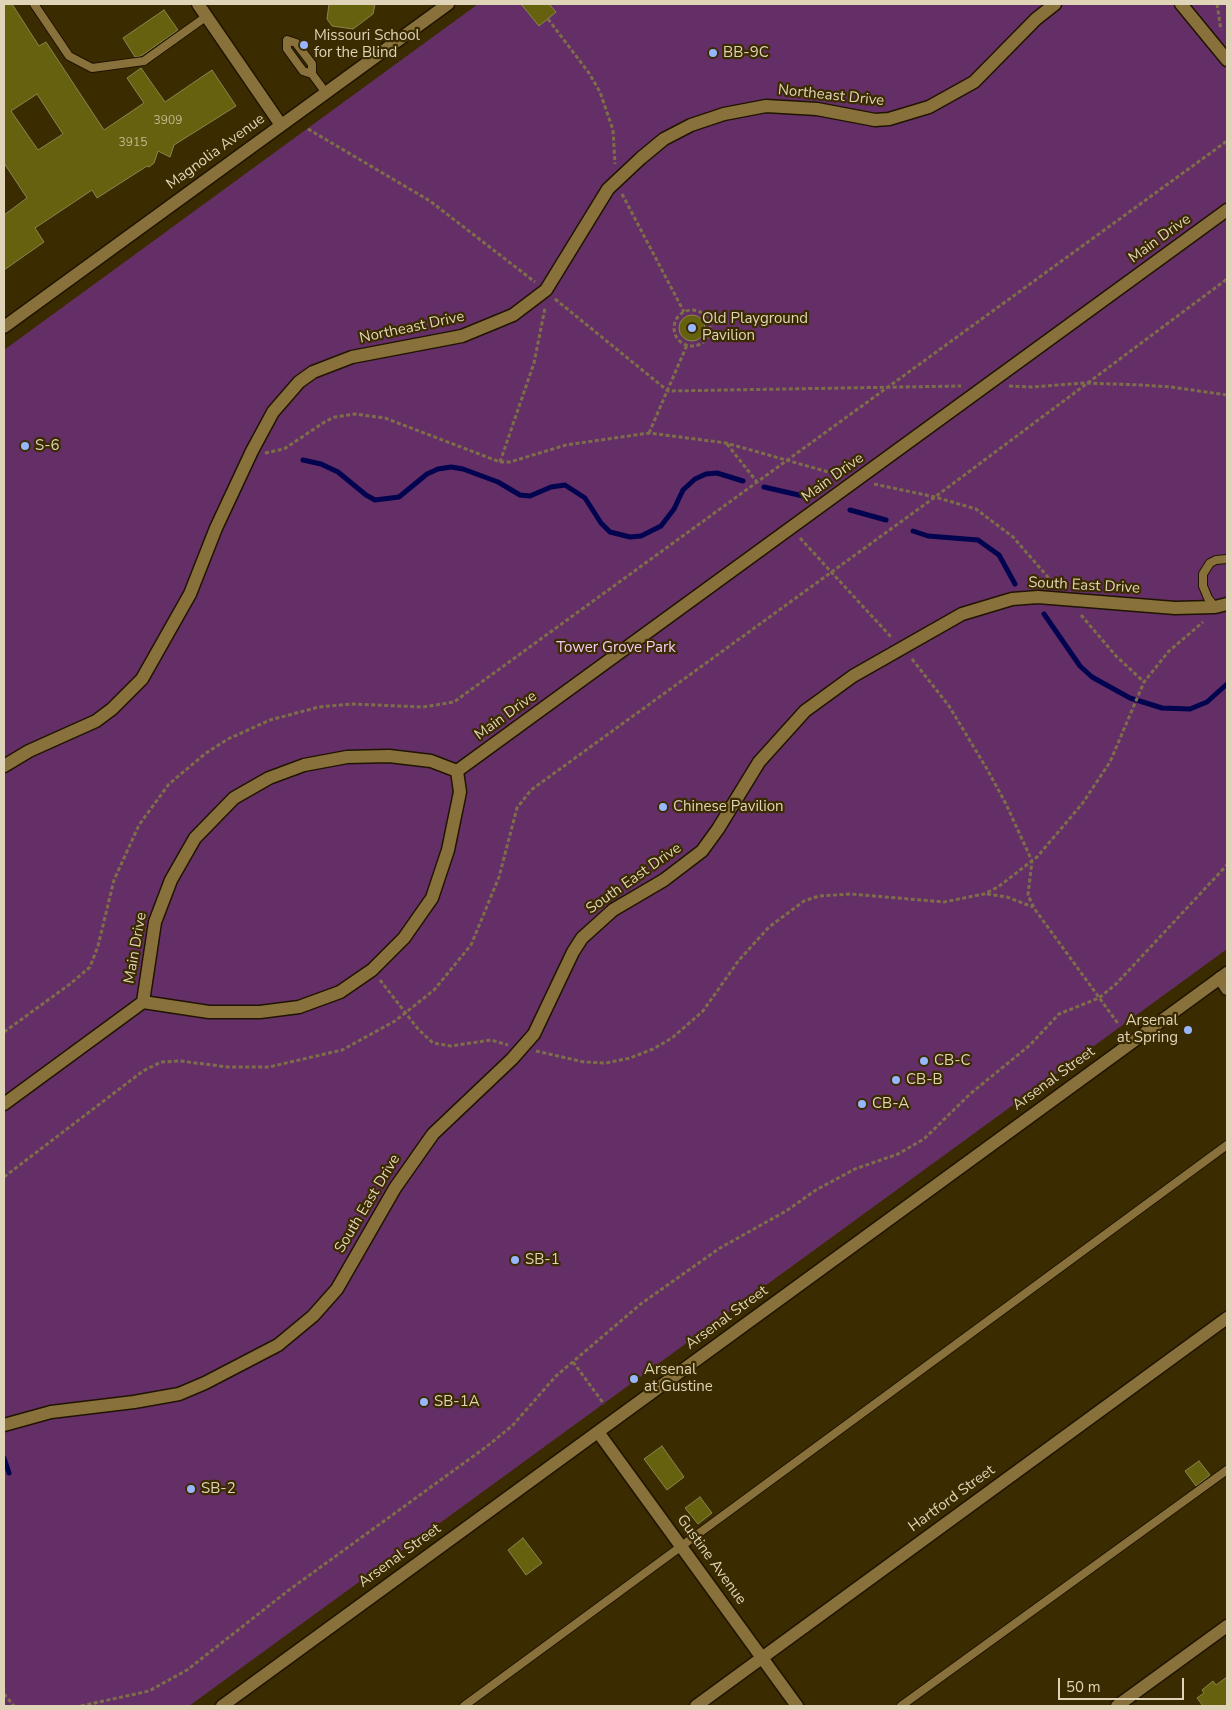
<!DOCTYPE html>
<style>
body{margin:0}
#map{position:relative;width:1231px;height:1710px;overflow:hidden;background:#3b2b00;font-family:"Nunito Sans",sans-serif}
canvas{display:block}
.frame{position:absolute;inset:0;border:5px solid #e0d4b8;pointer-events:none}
.scale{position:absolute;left:1058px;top:1678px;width:126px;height:22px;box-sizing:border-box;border:2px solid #e0d4b8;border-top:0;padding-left:6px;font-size:15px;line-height:18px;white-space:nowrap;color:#e0d4b8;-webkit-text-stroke:4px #3b2b00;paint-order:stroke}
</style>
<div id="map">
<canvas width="1231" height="1710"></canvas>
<div class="frame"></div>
<div class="scale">50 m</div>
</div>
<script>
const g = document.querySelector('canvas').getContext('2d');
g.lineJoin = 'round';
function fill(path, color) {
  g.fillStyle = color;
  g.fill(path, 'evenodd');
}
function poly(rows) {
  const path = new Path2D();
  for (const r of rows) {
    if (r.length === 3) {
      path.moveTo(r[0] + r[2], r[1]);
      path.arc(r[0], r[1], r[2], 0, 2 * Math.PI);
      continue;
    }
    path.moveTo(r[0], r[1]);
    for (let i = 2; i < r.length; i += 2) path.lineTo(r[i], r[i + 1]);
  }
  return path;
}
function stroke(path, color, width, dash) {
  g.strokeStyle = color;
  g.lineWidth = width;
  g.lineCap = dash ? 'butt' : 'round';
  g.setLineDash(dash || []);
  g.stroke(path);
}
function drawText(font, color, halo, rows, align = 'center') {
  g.font = font + ' "Nunito Sans",sans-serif';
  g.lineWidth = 4.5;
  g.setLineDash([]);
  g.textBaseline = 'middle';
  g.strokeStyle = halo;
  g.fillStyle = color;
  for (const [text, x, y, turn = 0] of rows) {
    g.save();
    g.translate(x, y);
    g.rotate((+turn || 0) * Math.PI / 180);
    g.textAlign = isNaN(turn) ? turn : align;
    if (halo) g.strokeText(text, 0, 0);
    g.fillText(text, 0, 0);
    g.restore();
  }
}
fill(poly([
 [478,4,1227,4,1227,949,189,1706,4,1706,4,350]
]), '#642f66');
stroke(poly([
 [303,460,321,464,338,472,366,495,375,500,399,497,427,474,438,469,451,467,463,469,498,482,520,495,530,496,551,487,565,485,585,498,601,523,610,532,630,537,641,536,661,526,674,509,683,490,695,479,706,474,717,473,743,481],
 [764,487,803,496],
 [850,510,886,520],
 [913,531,928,536,978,540,999,555,1015,584],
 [1044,614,1080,666,1092,677,1130,698,1162,708,1190,709,1207,702,1227,684],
 [4,1458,9,1473]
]), '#030450', 5);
const building = poly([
 [4,4,12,4,39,46,46,42,104,130,144,103,127,78,141,68,165,102,212,70,236,106,174,145,170,157,158,151,154,163,149,167,147,166,97,198,92,190,35,228,44,242,4,270,4,215,27,198,4,163,4,4],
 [37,94,63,134,38,150,11,111,37,94],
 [329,4,375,4,373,14,353,29,332,26,327,19,329,4],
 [521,4,549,4,556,12,539,26,521,4],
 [164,10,178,30,141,56,135,57,123,38,164,10],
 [692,328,13],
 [662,1446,684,1477,667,1490,644,1459,662,1446],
 [1199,1461,1210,1475,1196,1486,1185,1471,1199,1461],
 [700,1497,712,1513,698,1524,685,1508,700,1497],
 [523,1538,542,1563,526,1575,508,1550,523,1538],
 [1227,1677,1227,1706,1203,1706,1197,1698,1204,1693,1202,1690,1213,1681,1216,1685,1227,1677]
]);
fill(building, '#65610f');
stroke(building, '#89864d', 1);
const lane = poly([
 [34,4,69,56,92,68,144,61,207,16],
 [312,74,312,64,296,43,287,40,287,49,303,71,312,74,326,93],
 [1215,607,1208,598,1203,586,1203,574,1210,563,1216,560,1227,559],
 [464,1706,1227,1145],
 [901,1706,1227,1470]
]);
const street = poly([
 [1181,4,1227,60],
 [389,756,431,761,457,771,460,792,448,850,432,898,404,938,372,970,340,992,299,1007,260,1012,209,1012,143,1002,155,922,171,880,195,838,234,798,269,778,304,765,347,757,389,756],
 [4,766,29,751,96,721,112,709,142,679,190,594,216,528,252,451,273,412,299,382,313,372,352,357,462,336,513,315,546,290,608,189,641,158,664,139,691,125,724,114,766,106,817,109,875,120,889,119,929,107,974,82,1036,19,1055,4],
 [457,771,1227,210],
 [1220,978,1227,989],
 [4,1104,143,1002],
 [4,1425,51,1412,134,1402,179,1394,205,1383,278,1345,313,1316,337,1289,395,1188,433,1134,512,1059,534,1034,573,952,582,938,613,910,664,880,702,851,718,829,759,762,805,711,853,676,962,614,1012,599,1038,597,1175,608,1215,607,1227,604],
 [696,1706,1227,1318],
 [1117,1706,1227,1626]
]);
const secondary = poly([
 [198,4,281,125],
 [4,327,448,4],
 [598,1432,797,1706],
 [222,1706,1227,973]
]);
stroke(lane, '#1f1400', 10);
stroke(street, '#1f1400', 15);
stroke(secondary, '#1f1400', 15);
stroke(poly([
 [1217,4,1221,30],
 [548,19,589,73,600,92,613,130,615,164],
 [308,129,430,201,535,282],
 [622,194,684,312],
 [555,299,668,391,961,386],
 [692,328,18],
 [1009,386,1032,387,1085,383,1142,385,1171,387,1227,395],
 [649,433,687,345],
 [727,444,757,482],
 [265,453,284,449,326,421,335,417,355,414,385,418,500,462,510,462,566,445,649,433,726,443,839,475],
 [500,462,534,363,545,308],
 [874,484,935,497,976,509,1013,537,1054,584],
 [800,538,892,638],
 [1081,615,1116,656,1144,682],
 [912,659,949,706,987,769,1006,804,1032,861,1028,895,1034,908,1119,1025],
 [987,894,1007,897,1033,907],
 [380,980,418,1029,433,1043,451,1046,491,1040,508,1045],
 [4,1032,70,984,90,967,98,946,114,880,139,825,169,784,206,753,228,739,270,720,319,707,351,704,423,707,454,702,1227,141],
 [536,1051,584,1062,606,1063,630,1058,653,1049,672,1038,703,1011,739,960,769,927,804,901,819,896,851,894,944,902,984,894,998,887,1037,857,1082,804,1110,762,1144,682,1169,651,1203,622],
 [4,1177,143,1071,161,1062,180,1061,228,1067,269,1067,342,1050,395,1021,434,990,471,945,499,877,517,808,531,790,935,497,1227,279],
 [573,1362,604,1404],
 [4,1694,14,1706],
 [81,1706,149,1691,187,1670,289,1590,486,1447,512,1426,556,1376,642,1303,720,1248,786,1211,816,1190,855,1169,898,1154,924,1139,970,1094,1030,1045,1059,1014,1099,998,1116,984,1227,865]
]), '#7d6e49', 3, [4, 2.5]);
stroke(lane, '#89713b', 8);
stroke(street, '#89713b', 12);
stroke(secondary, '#89713b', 12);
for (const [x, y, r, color] of [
 [304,45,5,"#97b6fd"],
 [713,53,5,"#97b6fd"],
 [692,328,5,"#97b6fd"],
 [25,446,5,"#97b6fd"],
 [663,807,5,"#97b6fd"],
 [1188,1030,5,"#97b6fd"],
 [924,1061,5,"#97b6fd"],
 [896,1080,5,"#97b6fd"],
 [862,1104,5,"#97b6fd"],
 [515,1260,5,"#97b6fd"],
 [634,1379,5,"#97b6fd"],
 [424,1402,5,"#97b6fd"],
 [191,1489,5,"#97b6fd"]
]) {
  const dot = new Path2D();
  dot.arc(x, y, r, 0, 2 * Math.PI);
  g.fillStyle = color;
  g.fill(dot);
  stroke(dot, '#3b2b00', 2);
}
drawText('12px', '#c1b78e', null, [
 ["3909",168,121],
 ["3915",133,143]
]);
drawText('15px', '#e0d4b8', '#3b2b00', [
 ["Missouri School",314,36],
 ["for the Blind",314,53],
 ["BB-9C",723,53],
 ["Old Playground",702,319],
 ["Pavilion",702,336],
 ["S-6",35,446],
 ["Chinese Pavilion",673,807],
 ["Arsenal",1178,1021,"right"],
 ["at Spring",1178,1038,"right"],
 ["CB-C",934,1061],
 ["CB-B",906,1080],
 ["CB-A",872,1104],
 ["SB-1",525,1260],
 ["Arsenal",644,1370],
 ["at Gustine",644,1387],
 ["SB-1A",434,1402],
 ["SB-2",201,1489]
], 'left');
drawText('15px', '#e0d4b8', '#3b2b00', [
 ["Northeast Drive",831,96,6],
 ["Magnolia Avenue",216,152,-36],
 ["Main Drive",1160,239,-36],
 ["Northeast Drive",412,328,-12],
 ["Main Drive",833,478,-36],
 ["South East Drive",1084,586,3],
 ["Main Drive",506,716,-36],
 ["South East Drive",634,879,-35],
 ["Main Drive",136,948,-80],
 ["Arsenal Street",1054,1079,-36],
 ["South East Drive",368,1204,-59],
 ["Arsenal Street",727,1318,-36],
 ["Hartford Street",952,1499,-36],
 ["Arsenal Street",400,1556,-36],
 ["Gustine Avenue",711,1560,54]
]);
drawText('15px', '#f6caf6', '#3b2b00', [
 ["Tower Grove Park",616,648]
]);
</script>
